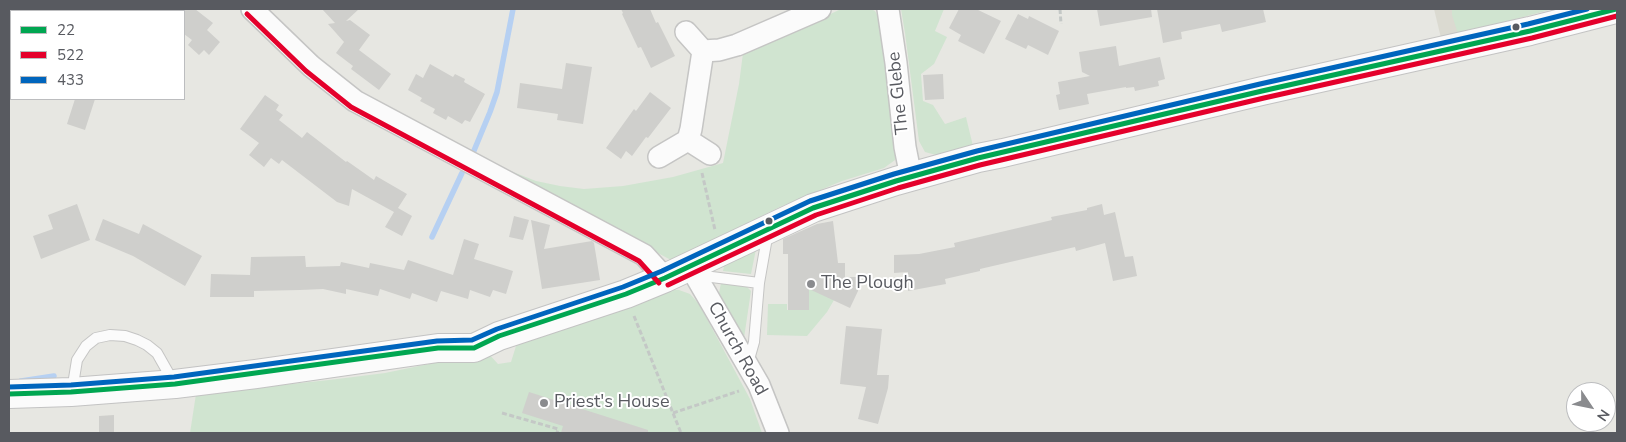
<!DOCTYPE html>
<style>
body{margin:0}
#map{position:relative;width:1626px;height:442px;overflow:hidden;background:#e7e7e2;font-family:"Nunito Sans",sans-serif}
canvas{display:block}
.frame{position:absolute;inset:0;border:10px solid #585a60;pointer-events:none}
.legend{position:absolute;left:10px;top:10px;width:175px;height:90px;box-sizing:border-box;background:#fff;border:1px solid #bcbdbf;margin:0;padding:6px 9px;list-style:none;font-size:15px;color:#585a60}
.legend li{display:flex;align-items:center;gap:10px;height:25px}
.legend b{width:25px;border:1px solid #bcbdbf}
.north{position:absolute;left:1566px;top:382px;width:50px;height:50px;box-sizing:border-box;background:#fff;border:1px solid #bcbdbf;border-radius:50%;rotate:124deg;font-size:14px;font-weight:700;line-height:20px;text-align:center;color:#585a60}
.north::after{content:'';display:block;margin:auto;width:18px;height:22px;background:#8a8b8e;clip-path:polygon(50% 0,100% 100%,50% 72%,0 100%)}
</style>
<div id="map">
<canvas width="1626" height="442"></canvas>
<div class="frame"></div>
<ul class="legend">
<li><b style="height:6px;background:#00a651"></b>22</li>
<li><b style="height:6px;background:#e4002b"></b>522</li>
<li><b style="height:6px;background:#0065bd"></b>433</li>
</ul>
<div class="north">N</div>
</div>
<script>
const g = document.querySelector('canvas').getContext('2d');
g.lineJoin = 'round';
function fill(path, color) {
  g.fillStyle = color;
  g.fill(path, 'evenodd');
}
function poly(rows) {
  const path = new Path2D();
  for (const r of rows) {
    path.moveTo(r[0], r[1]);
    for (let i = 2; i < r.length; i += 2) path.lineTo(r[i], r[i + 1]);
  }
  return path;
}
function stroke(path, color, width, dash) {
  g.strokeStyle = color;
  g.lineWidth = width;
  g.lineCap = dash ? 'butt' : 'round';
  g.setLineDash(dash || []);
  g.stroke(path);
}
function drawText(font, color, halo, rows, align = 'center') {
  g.font = font + ' "Nunito Sans",sans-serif';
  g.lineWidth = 4;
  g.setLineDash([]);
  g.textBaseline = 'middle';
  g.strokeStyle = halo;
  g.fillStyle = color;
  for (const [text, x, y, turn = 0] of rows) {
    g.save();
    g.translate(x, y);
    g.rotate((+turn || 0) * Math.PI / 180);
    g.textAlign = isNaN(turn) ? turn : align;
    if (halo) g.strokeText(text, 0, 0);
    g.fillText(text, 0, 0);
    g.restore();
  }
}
fill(poly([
 [1434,9,1553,9,1441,38]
]), '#dbdad1');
fill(poly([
 [841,9,871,9,875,11,883,25,898,151,895,160,884,168,842,181,782,206,671,260,506,173,508,170,536,181,560,186,584,189,623,186,673,177,723,163,739,84,743,53,799,29],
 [901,9,944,9,935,31,947,37,934,64,921,74,923,101,933,105,945,124,966,117,973,146,936,155,925,152,919,141,905,33],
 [1452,9,1553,9,1458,34,1452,15],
 [757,244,751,274,723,271,725,261],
 [721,283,747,287,751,291,744,338,719,293],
 [809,289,826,290,834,300,827,312,807,336,767,335,768,304,787,304,787,310,809,310],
 [669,290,679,290,690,294,699,304,750,399,762,433,190,433,196,394,329,380,385,373,487,352,498,364,511,362,516,346,530,338]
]), '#d0e4d0');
stroke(poly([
 [473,153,490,112,497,92,513,9],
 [432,237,462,173],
 [21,381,54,376]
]), '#b6d0f2', 5.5);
fill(poly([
 [184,9,195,9,213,23,207,30,220,42,209,55,204,50,199,55,188,45,192,40,184,34],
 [322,9,359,9,346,21,350,20,370,35,359,50,391,74,379,90,351,69,353,66,336,53,344,42,328,24,335,23],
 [621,9,650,9,656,23,658,22,675,56,651,68,641,47,638,48,622,14,623,13],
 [959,9,976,9,1001,21,984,54,958,41,961,35,949,28],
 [1097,9,1151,9,1152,17,1100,26],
 [1157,9,1263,9,1266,22,1222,32,1220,24,1181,32,1182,39,1163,43],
 [1018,14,1028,19,1029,16,1059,31,1048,55,1028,45,1026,49,1005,39],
 [1116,46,1119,66,1160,57,1165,79,1158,81,1159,86,1135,91,1134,87,1126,88,1126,87,1087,94,1089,104,1059,110,1056,95,1060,94,1058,82,1090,76,1082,72,1079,52],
 [566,63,592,67,583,124,557,120,558,114,517,108,520,83,562,89],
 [430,64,453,77,455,74,465,79,464,82,485,94,470,122,465,120,462,124,448,116,446,120,433,113,435,109,420,101,422,98,408,90,416,74,423,78],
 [943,74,944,99,925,100,923,75],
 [650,92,671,108,648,138,646,137,632,156,626,151,621,159,606,148,634,109,636,111],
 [265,95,279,105,276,110,283,115,279,120,302,138,307,132,346,162,347,161,374,180,376,176,407,194,398,208,412,216,402,236,385,227,394,212,352,189,349,206,337,202,282,160,279,164,271,158,264,167,249,155,259,143,240,129],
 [75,99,95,99,85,130,67,124],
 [77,204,90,240,41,259,33,236,53,229,48,215],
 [1102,204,1104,215,1115,212,1125,257,1133,256,1137,276,1113,281,1105,243,1076,251,1075,247,980,269,980,271,945,279,946,284,908,291,908,272,894,273,894,255,919,254,955,247,954,243,1052,220,1051,217,1087,210,1087,208],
 [514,216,529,220,523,240,509,237],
 [103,219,139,234,143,224,202,256,185,286,133,256,95,240],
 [531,220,550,225,544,249,592,241,594,243,600,280,542,289],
 [833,221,838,263,845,263,845,277,859,277,858,291,850,308,809,289,809,310,788,310,788,254,783,254,783,239,817,224],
 [464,239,479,244,474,259,513,271,506,294,493,290,490,297,470,290,468,299,441,291,437,302,412,293,410,299,380,289,378,296,346,289,346,294,323,289,300,290,254,291,254,297,210,297,211,274,250,275,251,257,305,256,306,267,340,266,341,262,369,268,370,263,404,270,408,260,453,275],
 [846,326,882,329,877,375,889,375,888,388,878,424,858,419,866,387,840,384],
 [529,392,648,430,648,433,561,433,563,426,522,413],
 [114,415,114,433,99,433,99,416]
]), '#cfcfcc');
const lane = poly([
 [696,275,759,283],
 [748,363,754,342,759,283,768,232],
 [72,391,77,360,86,346,96,338,110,335,125,336,137,340,147,345,157,353,174,383]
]);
const street = poly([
 [252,9,311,66,355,101,644,255,665,278],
 [888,9,896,63,905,147,911,177],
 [45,11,45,9],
 [703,51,719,50,737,45,820,9],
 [688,140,710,154],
 [659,157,688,140,691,129,703,51,686,32],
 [690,266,759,385,778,433]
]);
const secondary = poly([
 [9,394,71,392,175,384,256,374,438,348,474,348,499,336,626,294,665,278,813,208,896,181,978,158,1003,153,1262,91,1530,31,1616,9]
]);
stroke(lane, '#c5c5c4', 12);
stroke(street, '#c5c5c4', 24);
stroke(secondary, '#c3c3c3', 30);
stroke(poly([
 [1060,9,1061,24],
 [702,173,715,230],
 [634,316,681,433],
 [502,413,558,429,557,433],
 [673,413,739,391]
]), '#c4c8c6', 3, [5, 2.5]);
stroke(lane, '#fbfbfb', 10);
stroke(street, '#fbfbfb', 21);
stroke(secondary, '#fbfbfb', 28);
stroke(poly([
 [9,394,71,392,175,384,438,348,474,348,499,336,626,294,665,278,813,208,896,181,978,158,1262,91,1530,31,1616,9]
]), '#00a651', 5);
stroke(poly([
 [247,14,306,71,351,107,639,261,659,283],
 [668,285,816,215,898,188,980,165,1264,98,1532,38,1617,16]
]), '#e4002b', 5);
stroke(poly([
 [9,387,71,385,174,377,437,341,472,340,497,329,623,287,662,271,810,201,894,174,977,151,1260,84,1528,24,1587,9]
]), '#0065bd', 5);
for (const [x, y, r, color] of [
 [1516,27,4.5,"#585a60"],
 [769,221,4.5,"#585a60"],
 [811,284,5,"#8a8b8e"],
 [544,403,5,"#8a8b8e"]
]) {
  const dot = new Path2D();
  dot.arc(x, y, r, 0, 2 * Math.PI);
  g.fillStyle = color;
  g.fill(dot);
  stroke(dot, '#fff', 2);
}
drawText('18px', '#585a60', '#fff', [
 ["The Glebe",899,93,-96],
 ["Church Road",737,349,61]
]);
drawText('18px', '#585a60', '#fff', [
 ["The Plough",821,284],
 ["Priest's House",554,403]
], 'left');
</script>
